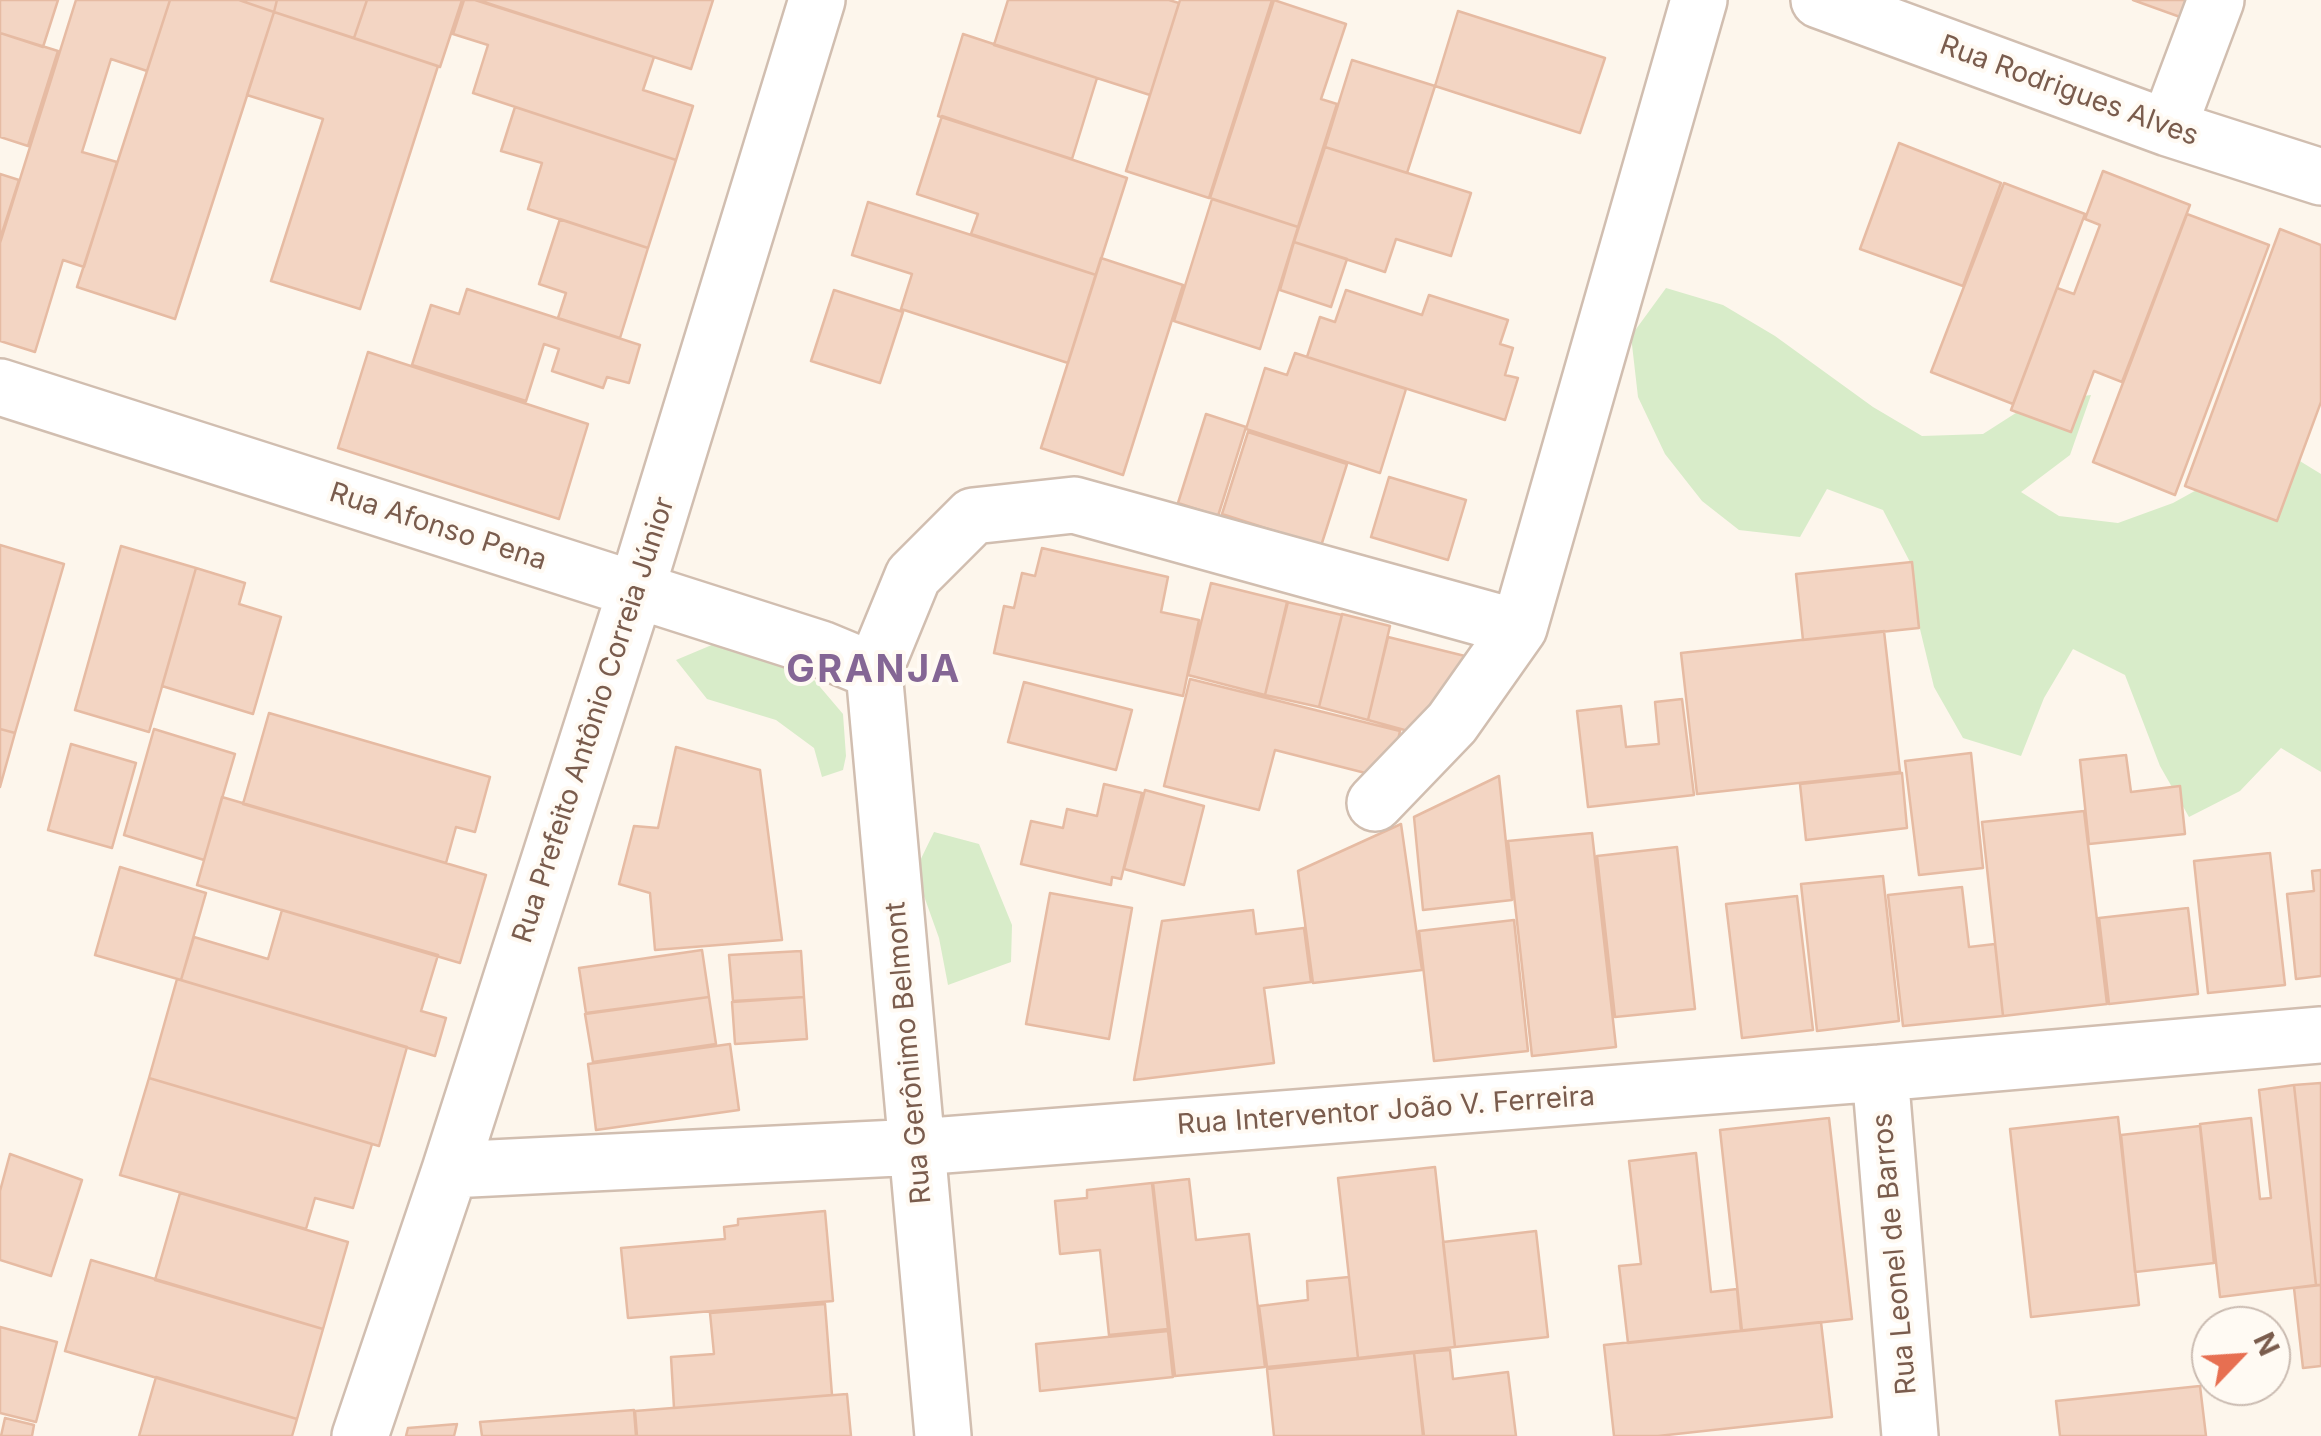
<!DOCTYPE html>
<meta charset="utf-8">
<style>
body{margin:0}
#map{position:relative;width:2321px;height:1436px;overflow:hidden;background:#fdf6ec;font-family:Inter,sans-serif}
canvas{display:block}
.north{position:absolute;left:2191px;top:1306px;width:100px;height:100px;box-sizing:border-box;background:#fffaf3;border:2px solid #cabbb1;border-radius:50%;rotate:65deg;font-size:28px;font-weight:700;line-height:40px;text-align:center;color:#7a5c4d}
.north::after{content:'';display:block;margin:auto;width:35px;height:45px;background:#e76f51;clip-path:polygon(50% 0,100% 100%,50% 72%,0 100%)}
</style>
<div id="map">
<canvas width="2321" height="1436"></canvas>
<div class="north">N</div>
</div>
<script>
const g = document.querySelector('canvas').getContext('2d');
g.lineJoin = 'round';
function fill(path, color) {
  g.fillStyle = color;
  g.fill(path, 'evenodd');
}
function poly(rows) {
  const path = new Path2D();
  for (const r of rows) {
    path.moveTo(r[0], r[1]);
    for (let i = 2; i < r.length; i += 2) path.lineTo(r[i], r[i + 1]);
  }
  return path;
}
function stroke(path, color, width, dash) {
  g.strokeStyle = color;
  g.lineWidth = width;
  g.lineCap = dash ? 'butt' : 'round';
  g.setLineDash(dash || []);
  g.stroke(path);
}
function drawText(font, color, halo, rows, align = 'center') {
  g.font = font + ' Inter,sans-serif';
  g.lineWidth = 8;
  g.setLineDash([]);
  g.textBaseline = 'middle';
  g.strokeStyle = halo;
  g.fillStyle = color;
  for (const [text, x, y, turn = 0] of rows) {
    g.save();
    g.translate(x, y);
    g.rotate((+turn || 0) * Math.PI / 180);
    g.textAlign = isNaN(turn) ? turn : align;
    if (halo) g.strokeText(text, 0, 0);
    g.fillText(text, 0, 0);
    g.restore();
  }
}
fill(poly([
 [1666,288,1723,305,1775,336,1873,407,1922,436,1983,434,2033,402,2091,395,2070,455,2021,492,2059,516,2118,523,2173,503,2231,471,2290,455,2321,474,2321,772,2281,748,2240,791,2189,817,2160,766,2125,675,2073,649,2044,698,2021,756,1963,738,1934,687,1919,625,1910,562,1883,510,1827,489,1800,537,1739,530,1702,501,1665,454,1638,397,1631,336],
 [726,639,798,661,843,714,846,756,843,770,822,777,814,748,776,720,707,699,676,660],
 [934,832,979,844,1012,925,1011,962,948,985,939,938,915,871]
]), '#d8ecc9');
const building = poly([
 [0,0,58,0,43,47,0,33,0,0],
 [76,0,170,0,147,71,111,59,82,152,117,162,84,267,63,260,35,352,0,341,0,243,76,0],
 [170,0,239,0,274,12,175,319,77,287,170,0],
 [239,0,277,0,274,12,239,0],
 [277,0,367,0,354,38,274,12,277,0],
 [367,0,462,0,440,67,354,38,367,0],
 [464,0,475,0,654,57,643,90,693,106,676,160,473,93,488,45,453,34,464,0],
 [478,0,713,0,691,69,478,0],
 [1008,0,1169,0,1179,3,1150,95,994,45,1008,0],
 [1180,0,1272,0,1209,198,1126,171,1180,0],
 [1274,0,1346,24,1321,99,1337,104,1298,227,1210,198,1274,0],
 [2133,0,2202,0,2194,22,2133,0],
 [1458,11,1605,58,1580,133,1435,86,1458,11],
 [274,12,438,66,360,309,271,281,323,119,247,95,274,12],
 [0,33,58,51,28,146,0,137,0,33],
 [963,34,1097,78,1072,159,938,116,963,34],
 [1352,60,1435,86,1407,173,1325,147,1352,60],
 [515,107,676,160,648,248,528,209,542,163,501,151,515,107],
 [942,116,1127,178,1096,275,971,234,978,214,917,194,942,116],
 [1899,143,2001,183,1963,286,1860,249,1899,143],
 [1325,147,1471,193,1451,256,1396,239,1385,272,1294,242,1325,147],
 [2103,171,2190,205,2122,382,2094,371,2071,432,2011,410,2057,288,2074,294,2100,225,2085,219,2103,171],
 [0,174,19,180,0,239,0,174],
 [2004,183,2085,214,2013,404,1931,372,2004,183],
 [1212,199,1298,227,1260,349,1174,321,1212,199],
 [868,202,1096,275,1068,363,901,309,912,274,852,255,868,202],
 [2187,214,2269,245,2175,495,2093,462,2187,214],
 [560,219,648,248,620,338,558,318,566,293,539,284,560,219],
 [2280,229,2321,245,2321,402,2277,521,2185,486,2280,229],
 [1294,242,1347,259,1331,307,1280,290,1294,242],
 [1101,258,1183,285,1123,475,1041,448,1101,258],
 [467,289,640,345,629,383,607,377,603,388,552,371,559,349,544,344,526,401,412,365,431,305,459,314,467,289],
 [834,290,903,312,880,383,811,361,834,290],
 [1346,290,1422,315,1429,295,1508,320,1500,344,1513,348,1505,375,1518,378,1505,420,1307,357,1320,317,1335,322,1346,290],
 [368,352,588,424,559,519,338,448,368,352],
 [1295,353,1406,389,1380,473,1246,429,1265,368,1287,375,1295,353],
 [1206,414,1246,427,1218,516,1178,503,1206,414],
 [1248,432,1347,464,1321,546,1222,514,1248,432],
 [1389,477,1466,500,1448,560,1371,537,1389,477],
 [0,545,64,564,15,733,0,729,0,545],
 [121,546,196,568,149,732,75,710,121,546],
 [1042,548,1168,577,1161,612,1199,620,1183,696,994,653,1004,606,1014,608,1022,573,1035,576,1042,548],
 [1912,562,1919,628,1803,640,1796,574,1912,562],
 [196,568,245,583,239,604,281,617,253,714,162,686,196,568],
 [1211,583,1288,602,1265,695,1188,675,1211,583],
 [1287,602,1342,615,1319,707,1265,695,1287,602],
 [1342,614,1390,626,1368,720,1319,707,1342,614],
 [1884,631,1900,772,1697,794,1681,653,1884,631],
 [1388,637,1473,658,1419,734,1368,720,1388,637],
 [1190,679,1400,731,1389,779,1275,750,1259,810,1164,786,1190,679],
 [1024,682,1132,710,1116,770,1008,742,1024,682],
 [1682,699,1694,795,1588,807,1577,711,1621,706,1626,747,1659,744,1655,702,1682,699],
 [269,713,490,777,475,832,456,827,446,863,243,804,269,713],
 [0,729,15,733,0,787,0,729],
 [154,729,235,754,204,860,124,835,154,729],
 [71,744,136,763,112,848,48,830,71,744],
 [676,747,760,770,782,940,655,950,650,893,619,884,634,826,658,828,676,747],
 [1971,753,1983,868,1919,875,1905,761,1971,753],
 [2126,755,2131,792,2180,786,2185,834,2089,844,2080,760,2126,755],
 [1902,773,1907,828,1806,840,1800,784,1902,773],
 [1499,776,1512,900,1423,910,1414,817,1499,776],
 [1104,784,1142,793,1121,879,1112,877,1111,885,1021,864,1031,821,1063,828,1067,809,1097,816,1104,784],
 [1145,790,1204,806,1184,885,1124,869,1145,790],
 [222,797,486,875,460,963,197,885,222,797],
 [2084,811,2107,1004,2003,1016,1982,822,2084,811],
 [1401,824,1422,970,1313,983,1298,871,1401,824],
 [1592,833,1616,1047,1532,1056,1508,841,1592,833],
 [1677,847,1695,1009,1615,1017,1597,856,1677,847],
 [2270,853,2285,985,2208,993,2194,861,2270,853],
 [120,867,206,893,181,980,95,955,120,867],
 [2321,870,2321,976,2296,979,2287,894,2314,891,2312,871,2321,870],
 [1883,876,1899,1021,1817,1031,1801,884,1883,876],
 [1962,887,1969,947,1995,944,2003,1016,1903,1026,1888,895,1962,887],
 [1050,893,1132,908,1109,1039,1026,1024,1050,893],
 [1797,896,1813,1030,1742,1038,1726,904,1797,896],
 [2188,908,2198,994,2109,1004,2099,918,2188,908],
 [282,910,438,955,421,1011,446,1018,435,1056,181,980,194,937,268,959,282,910],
 [1253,910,1256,934,1304,928,1311,982,1264,988,1274,1063,1134,1080,1162,921,1253,910],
 [1514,920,1528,1051,1434,1061,1419,931,1514,920],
 [702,950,709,997,586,1013,579,968,702,950],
 [801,951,804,997,733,1001,729,955,801,951],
 [177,979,407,1047,379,1146,149,1078,177,979],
 [709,997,716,1044,593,1062,585,1014,709,997],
 [804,997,807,1039,735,1044,732,1002,804,997],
 [730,1044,739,1110,596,1130,588,1064,730,1044],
 [149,1078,372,1144,353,1208,315,1198,306,1229,120,1175,149,1078],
 [2321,1083,2321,1285,2316,1285,2294,1085,2321,1083],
 [2294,1085,2316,1285,2220,1297,2200,1124,2251,1118,2260,1199,2271,1198,2259,1090,2294,1085],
 [2118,1117,2139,1305,2031,1317,2010,1129,2118,1117],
 [1829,1118,1852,1319,1742,1331,1720,1130,1829,1118],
 [2200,1126,2214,1263,2135,1272,2121,1135,2200,1126],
 [1696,1153,1711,1292,1737,1289,1741,1331,1628,1343,1619,1266,1641,1264,1629,1161,1696,1153],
 [10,1154,82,1180,51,1276,0,1260,0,1191,10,1154],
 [1435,1167,1455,1347,1358,1358,1338,1178,1435,1167],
 [1189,1179,1196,1240,1249,1234,1265,1367,1175,1376,1153,1183,1189,1179],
 [1152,1183,1168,1329,1109,1335,1100,1250,1060,1254,1055,1201,1087,1198,1087,1190,1152,1183],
 [180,1193,348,1242,323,1329,155,1280,180,1193],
 [825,1211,833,1301,628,1318,621,1248,725,1239,724,1227,738,1225,738,1219,825,1211],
 [1536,1231,1548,1337,1455,1347,1443,1242,1536,1231],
 [91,1260,323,1329,297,1419,65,1351,91,1260],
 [1349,1277,1358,1358,1267,1367,1259,1306,1308,1300,1307,1281,1349,1277],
 [2321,1285,2321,1366,2303,1368,2294,1288,2321,1285],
 [825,1304,832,1395,674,1408,671,1357,714,1354,710,1313,825,1304],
 [1821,1322,1832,1417,1658,1436,1614,1436,1604,1345,1821,1322],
 [0,1327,57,1342,36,1422,0,1413,0,1327],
 [1168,1331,1173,1377,1040,1391,1036,1344,1168,1331],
 [1450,1350,1453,1379,1508,1372,1516,1436,1424,1436,1414,1353,1450,1350],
 [1414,1353,1423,1436,1274,1436,1267,1369,1414,1353],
 [156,1377,297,1419,292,1436,139,1436,156,1377],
 [2200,1386,2206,1436,2060,1436,2056,1401,2200,1386],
 [847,1394,851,1436,637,1436,635,1411,847,1394],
 [634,1410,636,1436,482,1436,480,1422,634,1410],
 [5,1418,34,1425,32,1436,1,1436,5,1418],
 [457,1424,454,1436,406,1436,408,1428,457,1424]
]);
fill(building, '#f3d5c3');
stroke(building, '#e6bba3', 2.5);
const street = poly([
 [1819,0,2168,128,2321,177],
 [2168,128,2216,0],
 [0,387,821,649,874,671],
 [1375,803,1452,723,1519,628,1699,0],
 [1880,1073,1910,1436],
 [450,1170,918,1147,1880,1073,2321,1035],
 [360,1436,450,1170,636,590,817,0],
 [943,1436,874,671,913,576,973,516,1074,505,1519,628]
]);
stroke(street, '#d1beb0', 60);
stroke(street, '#fff', 55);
drawText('28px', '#7a5c4d', '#fffaf3', [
 ["Rua Rodrigues Alves",2069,91,20],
 ["Rua Afonso Pena",438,527,18],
 ["Rua Prefeito Antônio Correia Júnior",594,720,-72],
 ["Rua Gerônimo Belmont",909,1053,-95],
 ["Rua Interventor João V. Ferreira",1386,1111,-4],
 ["Rua Leonel de Barros",1895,1254,-95]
]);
g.letterSpacing = '2.5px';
drawText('bold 38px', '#846695', '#fffaf3', [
 ["GRANJA",874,671]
]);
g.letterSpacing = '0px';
</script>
